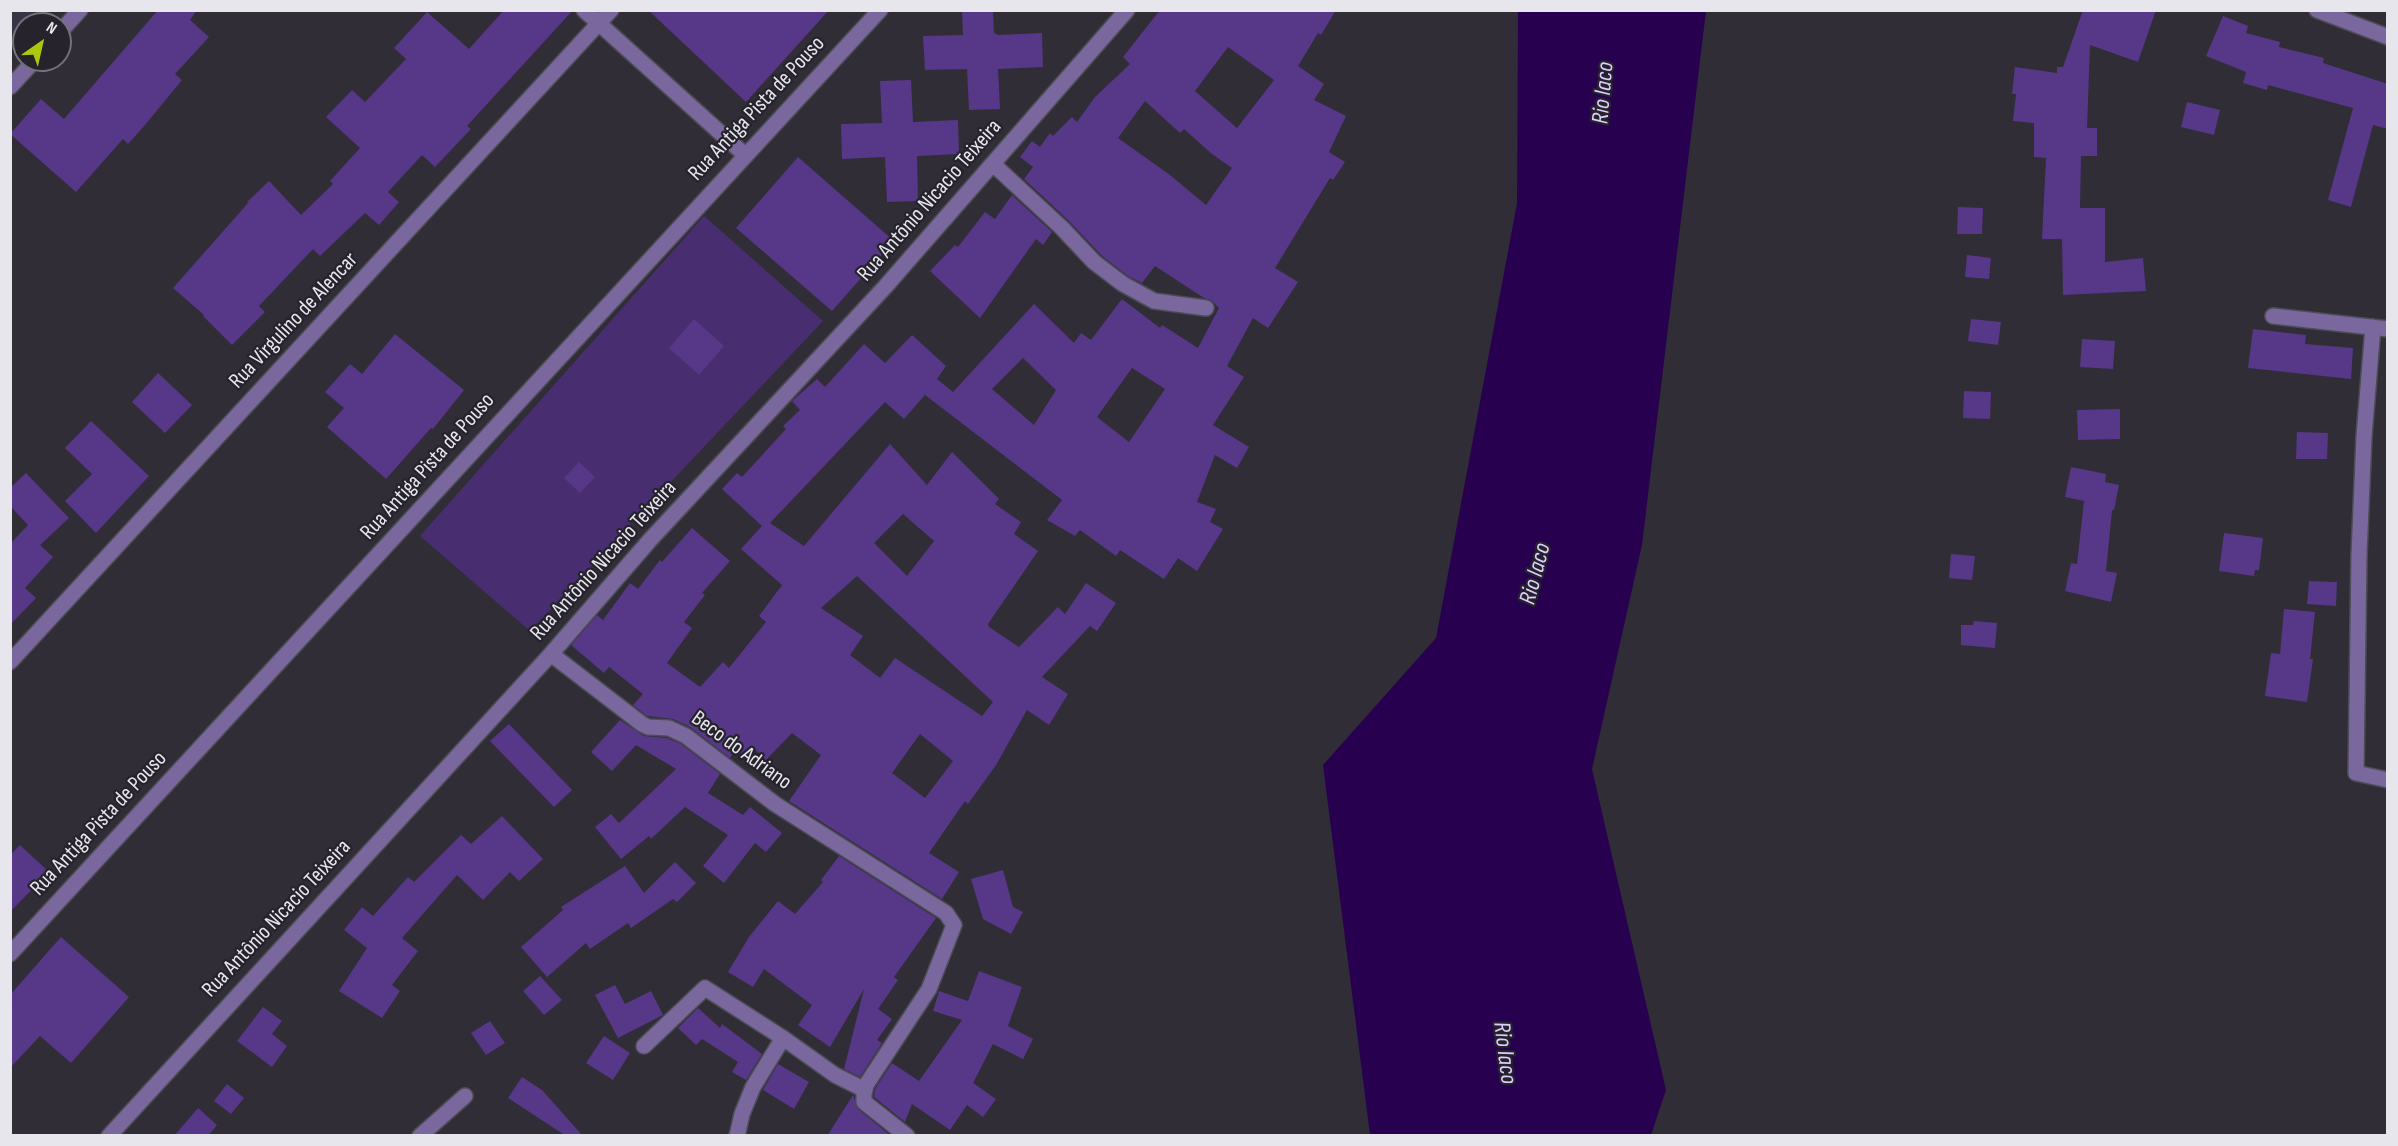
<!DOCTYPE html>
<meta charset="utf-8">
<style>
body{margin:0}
#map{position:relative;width:2398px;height:1146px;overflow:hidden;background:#302d37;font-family:"Sofia Sans Condensed",sans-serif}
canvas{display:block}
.frame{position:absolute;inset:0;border:12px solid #e7e6ec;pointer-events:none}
.north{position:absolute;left:12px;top:12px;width:60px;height:60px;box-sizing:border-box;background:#26232d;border:2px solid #737179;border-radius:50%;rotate:34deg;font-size:16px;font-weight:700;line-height:24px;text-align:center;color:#e7e6ec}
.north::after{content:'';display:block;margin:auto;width:21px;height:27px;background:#adc60f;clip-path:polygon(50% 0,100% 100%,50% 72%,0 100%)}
</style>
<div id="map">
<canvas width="2398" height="1146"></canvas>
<div class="frame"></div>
<div class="north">N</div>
</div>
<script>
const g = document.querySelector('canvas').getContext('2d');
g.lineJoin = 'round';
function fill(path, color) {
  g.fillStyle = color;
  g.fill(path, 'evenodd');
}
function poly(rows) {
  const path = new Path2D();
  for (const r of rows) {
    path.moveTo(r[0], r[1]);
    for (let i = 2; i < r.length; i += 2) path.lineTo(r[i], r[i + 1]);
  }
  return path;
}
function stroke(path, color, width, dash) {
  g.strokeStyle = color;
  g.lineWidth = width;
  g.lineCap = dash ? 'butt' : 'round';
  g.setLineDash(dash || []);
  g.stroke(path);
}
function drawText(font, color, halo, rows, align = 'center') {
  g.font = font + ' "Sofia Sans Condensed",sans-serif';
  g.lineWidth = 4.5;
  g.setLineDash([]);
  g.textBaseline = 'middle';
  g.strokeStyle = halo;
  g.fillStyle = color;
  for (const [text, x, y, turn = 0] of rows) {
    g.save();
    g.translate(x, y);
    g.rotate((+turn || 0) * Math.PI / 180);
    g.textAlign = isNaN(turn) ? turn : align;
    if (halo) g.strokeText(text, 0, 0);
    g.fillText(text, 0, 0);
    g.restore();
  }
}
fill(poly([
 [11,10,41,11,29,24,24,24,24,30,11,45]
]), '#393444');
fill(poly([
 [704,216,823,321,530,631,420,536]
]), '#482e70');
fill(poly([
 [1518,11,1706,11,1642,545,1592,769,1666,1090,1651,1135,1370,1135,1323,765,1436,638,1517,203]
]), '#280050');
fill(poly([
 [158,10,197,10,190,20,209,37,175,74,182,80,145,125,128,144,123,139,76,192,10,134,41,99,64,119],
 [504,10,573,10,467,126,471,129,435,167,422,155,388,192,399,202,379,225,365,213,320,256,313,249,259,306,265,312,232,345,203,316,204,315,173,288,248,203,247,202,269,181,301,215,333,184,330,181,360,148,326,117,352,90,365,102,406,59,394,48,427,12,469,49],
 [648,10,829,10,746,102],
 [962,10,993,10,994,33,998,35,1042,33,1043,67,998,69,1000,109,969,110,967,69,925,70,923,36,963,35],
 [1160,10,1336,10,1321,35,1318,33,1298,66,1324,84,1314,100,1346,116,1329,152,1345,162,1333,180,1330,178,1275,268,1298,282,1268,328,1253,318,1227,366,1244,377,1213,425,1249,447,1237,468,1215,455,1197,502,1216,509,1210,522,1223,529,1197,571,1178,558,1164,579,1120,550,1116,556,1080,530,1075,536,1047,520,1062,500,925,395,904,419,885,402,770,523,804,546,890,444,927,485,952,452,999,499,995,504,1021,522,1014,534,1038,551,988,624,989,627,1019,647,1058,607,1065,614,1086,583,1116,603,1097,631,1090,626,1042,677,1068,694,1049,725,1027,710,996,765,968,804,965,801,929,853,959,872,942,899,789,801,821,755,792,733,766,760,755,749,746,759,736,749,730,758,690,727,673,719,647,716,633,705,643,694,609,667,604,673,571,645,597,615,603,620,630,583,638,589,660,560,662,562,692,528,730,561,702,593,705,595,684,622,692,628,667,663,700,687,723,662,729,668,766,622,759,616,782,585,741,549,762,526,722,489,737,473,742,477,786,429,783,426,800,410,792,401,817,379,825,387,864,344,885,363,912,335,946,366,937,379,953,392,1034,304,1074,343,1081,333,1091,340,1122,299,1160,328,1162,325,1198,348,1219,308,1211,300,1204,298,1155,266,1142,283,1128,276,1101,255,1069,221,1024,179,1033,167,1020,157,1032,141,1040,147,1050,133,1053,136,1072,117,1077,122,1095,97,1130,64,1123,57],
 [1228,47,1274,80,1237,128,1195,91],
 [1145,101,1180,133,1184,129,1212,154,1232,168,1206,205,1170,175,1118,138],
 [1023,358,1056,390,1034,425,992,389],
 [1132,368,1165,389,1129,442,1097,417],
 [903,514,934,541,907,576,874,543],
 [857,576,993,702,982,716,895,658,880,678,850,655,863,636,821,608],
 [920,734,953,761,925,798,892,773],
 [2083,10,2156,10,2138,62,2090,45,2087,128,2097,128,2097,156,2081,156,2080,208,2105,208,2105,262,2143,258,2146,291,2063,295,2062,239,2042,239,2046,158,2034,157,2034,123,2013,121,2016,94,2012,94,2015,67,2057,73,2057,67,2063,67],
 [2223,16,2248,26,2246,33,2280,42,2279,47,2324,58,2323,63,2388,84,2388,129,2373,125,2351,207,2328,200,2353,108,2268,85,2267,90,2243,83,2246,72,2206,56],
 [911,80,913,122,958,120,959,154,917,156,918,201,887,202,885,157,842,159,841,124,882,123,880,81],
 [2187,102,2220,110,2214,135,2181,127],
 [798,157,894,241,832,311,736,228],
 [1012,195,1052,232,1043,245,1036,239,980,318,930,271,955,245,958,247,985,212,995,219],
 [1958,207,1983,208,1982,234,1957,234],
 [1967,255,1991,258,1989,279,1965,277],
 [694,319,724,346,699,375,669,348],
 [1971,319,2001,322,1998,345,1968,341],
 [2253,329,2306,335,2305,344,2353,348,2351,379,2248,368],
 [395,334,464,390,433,429,431,428,386,479,327,427,344,408,325,392,350,364,362,374],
 [2082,339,2115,341,2113,369,2080,367],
 [158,373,192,405,165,433,132,402],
 [1964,391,1991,392,1990,419,1963,418],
 [2120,409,2120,439,2078,440,2077,410],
 [91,421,149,476,96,533,65,501,92,474,65,448],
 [2297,432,2328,433,2327,459,2296,459],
 [579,462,595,477,580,493,564,478],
 [2071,467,2106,474,2105,482,2119,485,2114,510,2112,510,2106,571,2117,573,2111,602,2065,591,2071,563,2077,564,2084,501,2065,497],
 [26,473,69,518,40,545,53,557,25,588,36,598,10,625,10,544,28,525,10,506,10,488],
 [2224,533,2263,538,2259,570,2255,570,2254,576,2219,571],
 [1951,554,1975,556,1972,580,1949,578],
 [2309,581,2337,582,2336,606,2307,604],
 [2284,609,2315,612,2310,659,2313,659,2307,702,2265,696,2271,653,2280,654],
 [1974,621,1997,623,1995,648,1961,645,1961,625,1973,625],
 [620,720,644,736,667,738,681,744,720,774,708,793,743,815,750,807,782,833,766,852,755,843,724,883,703,866,728,835,685,807,651,839,649,836,621,859,595,827,611,814,619,823,676,769,636,745,612,771,591,752],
 [509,724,572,790,554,807,490,741],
 [502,816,543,859,519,881,510,872,483,900,457,875,402,938,418,951,392,985,400,991,382,1018,339,991,367,948,344,930,362,907,373,916,408,877,414,882,461,835,471,844],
 [20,845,49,872,10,912,10,855],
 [839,856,936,918,894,977,898,980,878,1009,892,1019,877,1040,882,1043,860,1077,844,1069,864,989,830,1047,798,1025,812,1005,764,969,753,987,728,972,749,937,778,901,795,914,823,882,821,880],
 [675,862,696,883,677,902,673,899,631,928,628,923,590,949,586,943,547,977,521,947,563,910,561,907,625,866,644,893],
 [1003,870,1013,907,1023,912,1011,934,983,919,971,879],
 [61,937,129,997,71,1063,40,1036,10,1068,10,995],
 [979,971,1022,987,1008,1026,1033,1039,1023,1059,993,1044,973,1083,996,1099,983,1117,967,1105,950,1130,912,1104,905,1122,874,1097,875,1089,892,1063,919,1081,962,1020,933,1011,939,991,968,1001],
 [540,976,562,1000,544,1015,523,991],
 [615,985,625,1004,651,991,663,1015,618,1038,595,995],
 [263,1007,282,1021,272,1034,287,1046,272,1067,237,1041],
 [698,1008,720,1028,722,1024,762,1054,746,1080,732,1072,738,1062,702,1039,696,1045,678,1028],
 [490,1021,505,1043,486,1055,471,1033],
 [604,1036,630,1053,613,1080,586,1063],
 [778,1064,809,1082,794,1109,763,1090],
 [522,1077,542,1090,583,1136,566,1136,508,1098],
 [227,1084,244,1098,231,1114,214,1101],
 [853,1095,858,1109,891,1136,827,1136],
 [198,1108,217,1125,208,1136,174,1136]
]), '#573787');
const minor = poly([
 [584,10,745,155],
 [2317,10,2388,37],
 [60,32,80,10],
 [10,87,35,60],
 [993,164,1062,228,1094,262,1123,284,1154,301,1206,308],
 [2273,316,2388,329],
 [2373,327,2364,436,2359,555,2356,773,2388,780],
 [551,654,642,724,648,727,669,728,686,736,775,804,946,913,954,925,929,989,866,1085,864,1094,864,1102,907,1136],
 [10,662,611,10],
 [10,954,880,10],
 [644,1046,705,988,783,1038],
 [109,1136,551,654,650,540,885,287,1127,10],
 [420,1136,465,1096],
 [737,1136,742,1114,753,1087,783,1038,835,1075,865,1090]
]);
stroke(minor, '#4d4b54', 18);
stroke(minor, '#79679e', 15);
drawText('22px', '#e7e6ec', '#26232d', [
 ["Rua Antiga Pista de Pouso",757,109,-47],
 ["Rua Antônio Nicacio Teixeira",930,201,-49],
 ["Rua Virgulino de Alencar",294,321,-47],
 ["Rua Antiga Pista de Pouso",428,467,-48],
 ["Rua Antônio Nicacio Teixeira",604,561,-48],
 ["Beco do Adriano",741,751,36],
 ["Rua Antiga Pista de Pouso",99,824,-47],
 ["Rua Antônio Nicacio Teixeira",277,919,-47]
]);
drawText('italic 24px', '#ddcffd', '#26232d', [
 ["Rio Iaco",1604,93,-85],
 ["Rio Iaco",1536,574,-75],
 ["Rio Iaco",1504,1053,83]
]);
</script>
